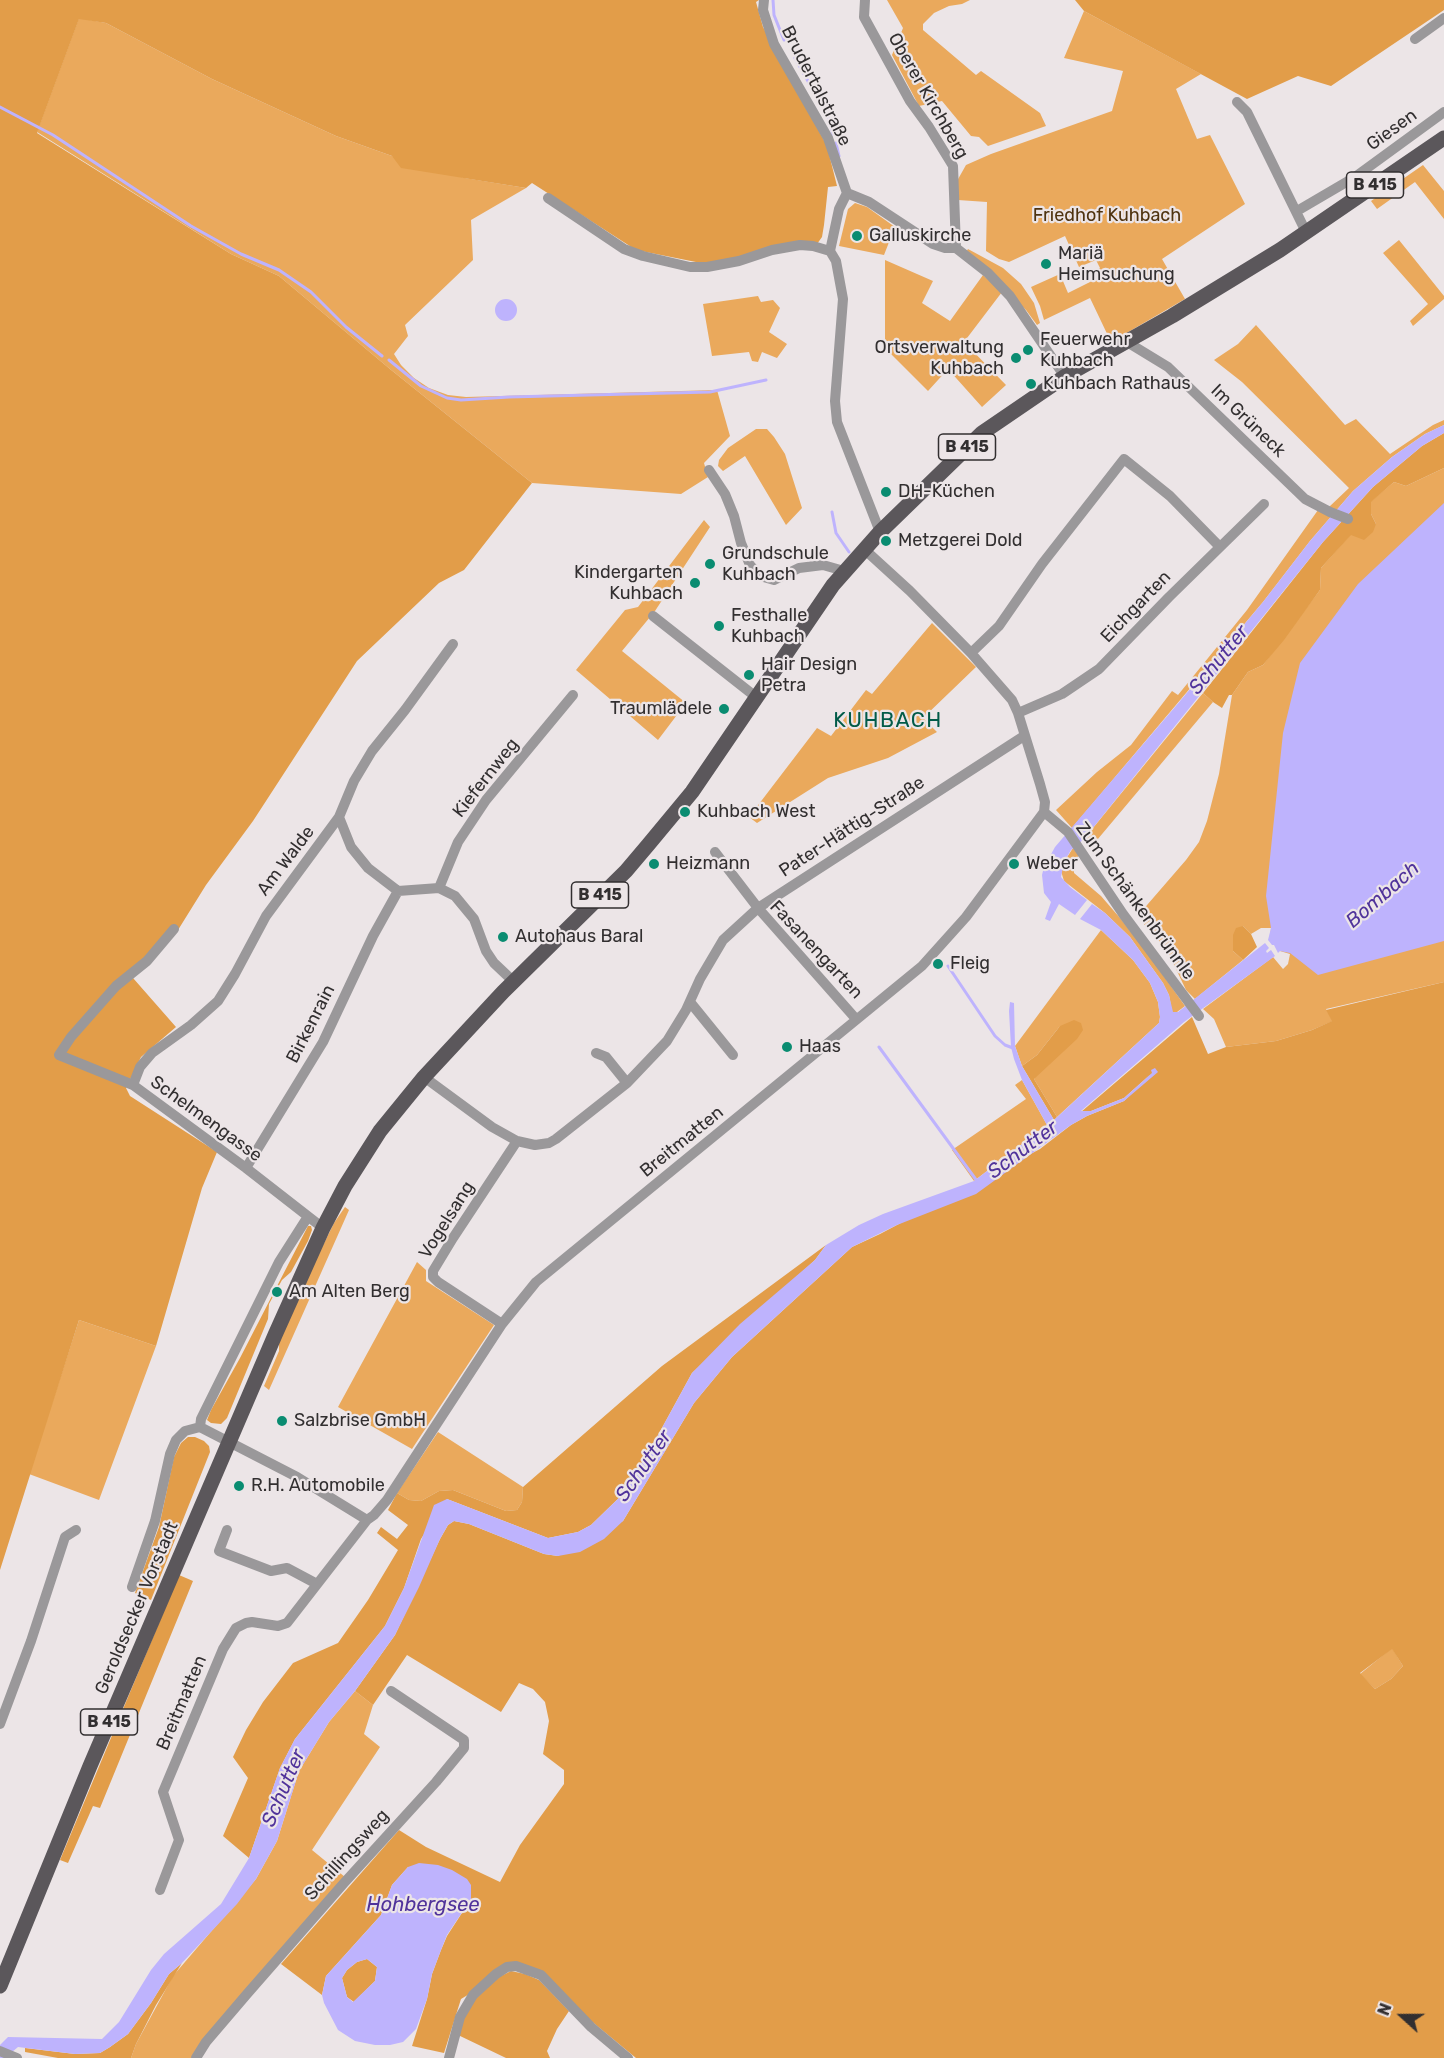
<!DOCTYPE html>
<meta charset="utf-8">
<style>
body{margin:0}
#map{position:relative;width:1444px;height:2058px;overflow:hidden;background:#ece5e7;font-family:Rubik,sans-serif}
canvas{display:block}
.north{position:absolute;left:1372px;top:1986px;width:60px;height:60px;-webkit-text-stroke:4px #ece5e7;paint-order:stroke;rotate:291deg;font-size:16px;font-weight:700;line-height:24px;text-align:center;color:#322f30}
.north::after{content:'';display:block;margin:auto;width:21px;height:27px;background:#322f30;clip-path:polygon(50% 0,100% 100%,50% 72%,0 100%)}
</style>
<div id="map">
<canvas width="1444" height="2058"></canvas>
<div class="north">N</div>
</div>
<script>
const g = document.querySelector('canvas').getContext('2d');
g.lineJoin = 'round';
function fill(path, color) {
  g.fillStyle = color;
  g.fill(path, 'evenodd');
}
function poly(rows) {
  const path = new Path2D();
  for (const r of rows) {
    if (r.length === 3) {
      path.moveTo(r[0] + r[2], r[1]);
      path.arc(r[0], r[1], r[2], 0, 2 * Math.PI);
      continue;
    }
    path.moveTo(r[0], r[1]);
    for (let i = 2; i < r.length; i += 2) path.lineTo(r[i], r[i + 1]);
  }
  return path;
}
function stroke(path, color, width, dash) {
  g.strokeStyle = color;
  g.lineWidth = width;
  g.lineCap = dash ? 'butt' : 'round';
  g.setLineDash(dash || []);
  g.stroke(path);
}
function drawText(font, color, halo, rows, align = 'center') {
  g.font = font + ' Rubik,sans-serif';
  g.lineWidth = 4.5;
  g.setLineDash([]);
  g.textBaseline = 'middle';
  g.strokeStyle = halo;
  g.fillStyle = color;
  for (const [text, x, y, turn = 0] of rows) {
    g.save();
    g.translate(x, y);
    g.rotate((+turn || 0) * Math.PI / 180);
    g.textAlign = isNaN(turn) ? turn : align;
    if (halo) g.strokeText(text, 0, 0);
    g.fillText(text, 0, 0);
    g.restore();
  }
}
fill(poly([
 [887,0,970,0,962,4,949,6,934,13,923,24,923,30,976,75,981,71,1040,113,1046,126,988,146,979,137,971,136,942,101,919,106,892,55,903,28],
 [1084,11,1201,74,1176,89,1197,139,1210,135,1245,204,1162,259,1185,299,1111,342,1090,298,1044,320,1040,306,1031,287,1060,274,1068,293,1094,280,1090,273,1100,268,1096,260,1079,267,1065,236,1009,262,999,259,986,251,987,202,958,200,957,181,966,165,991,154,1112,111,1123,71,1064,58],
 [79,18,106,23,212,79,336,136,392,156,465,178,526,188,471,220,473,260,405,325,408,336,394,354,401,365,414,378,429,388,448,395,466,397,717,390,730,436,704,463,708,477,681,494,532,483,390,369,279,276,231,254,37,132],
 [1423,165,1444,191,1444,219,1415,182,1377,209,1371,201],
 [855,203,867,207,895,227,884,255,839,246,848,209],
 [1399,240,1444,296,1444,299,1413,326,1410,321,1428,304,1383,253],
 [968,249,1003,268,1021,284,1034,303,1040,323,1037,325,1026,310,966,252],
 [885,260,933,281,922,303,950,321,983,275,1002,292,964,342,1006,385,982,407,948,369,928,391,885,348],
 [758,296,761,302,773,300,780,308,769,332,787,344,777,358,762,352,758,362,752,361,749,352,712,356,703,304],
 [1256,325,1345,425,1356,419,1390,454,1433,425,1444,420,1444,425,1425,434,1392,457,1353,491,1310,541,1263,602,1072,828,1056,810,1097,772,1131,745,1172,691,1178,695,1247,610,1323,503,1329,507,1349,488,1242,382,1214,360,1238,344],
 [756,429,767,429,774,437,785,454,802,508,786,525,745,456,723,471,718,466,719,460,728,448],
 [1444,468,1444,982,1326,1009,1333,1021,1312,1030,1276,1041,1226,1047,1214,1019,1203,1009,1273,957,1283,969,1288,964,1290,954,1280,951,1270,939,1271,928,1261,928,1251,934,1243,926,1233,951,1243,960,1195,999,1186,990,1167,950,1144,924,1141,912,1186,860,1199,842,1207,821,1219,774,1232,695,1248,672,1263,665,1320,590,1321,568,1351,534,1376,524,1371,514,1370,502,1394,482,1406,486],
 [704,520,710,527,655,611,622,651,686,703,658,740,576,670,625,610,638,607],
 [932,623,976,667,923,718,937,732,888,758,828,778,757,823,749,817,817,728,831,736,866,690,872,694],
 [1203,693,1213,702,1092,846,1084,839],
 [1073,848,1079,855,1074,867,1074,873,1101,896,1120,918,1148,954,1185,1006,1177,1012,1172,1012,1169,995,1163,983,1130,937,1105,913,1064,881,1061,871,1064,862],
 [1101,930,1133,960,1150,983,1158,1002,1160,1017,1159,1023,1057,1117,1034,1079,1060,1026,1037,1055,1022,1066,1015,1046],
 [1022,1080,1047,1125,974,1181,952,1150,1026,1099,1015,1085],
 [345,1207,349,1210,269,1390,264,1386,279,1351,279,1335,334,1223],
 [417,1262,426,1270,426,1281,494,1325,412,1449,338,1407],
 [79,1320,156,1346,99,1500,29,1474],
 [438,1432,523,1487,522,1502,517,1510,506,1511,453,1490,439,1491,421,1501,409,1500,397,1493],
 [1392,1648,1403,1666,1391,1679,1375,1689,1360,1674],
 [355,1691,373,1705,364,1734,380,1747,312,1850,345,1877,204,2038,191,2058,131,2058,136,2044,173,1976,256,1879,277,1841,299,1771,329,1722]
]), '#eaa95c');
fill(poly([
 [0,0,759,0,756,2,763,27,827,146,837,186,828,187,824,225,822,237,817,244,712,262,696,262,636,250,532,183,526,188,401,168,392,156,336,136,212,79,106,23,79,19,37,133,231,254,279,276,390,369,532,483,464,570,439,583,357,661,253,821,206,885,178,930,133,978,176,1027,141,1057,126,1088,130,1096,217,1152,202,1188,156,1346,79,1320,0,1570],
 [1075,0,1444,0,1444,10,1331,86,1298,76,1247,99,1084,11],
 [1444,433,1444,468,1406,486,1394,482,1371,502,1371,514,1376,524,1373,532,1364,540,1351,535,1321,568,1320,590,1284,640,1263,665,1248,672,1232,695,1229,695,1222,708,1213,702,1203,693,1323,542,1373,487,1422,446],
 [1243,926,1251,934,1257,947,1243,960,1233,951,1233,935,1236,928],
 [1444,982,1444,2058,636,2058,521,1963,461,1999,444,2053,412,2046,427,1999,432,1974,441,1950,447,1936,471,1899,408,1867,392,1885,381,1915,326,1976,322,1995,281,1964,399,1830,426,1847,500,1882,520,1845,564,1784,564,1770,543,1754,549,1721,545,1702,533,1689,519,1683,501,1712,407,1655,373,1705,355,1691,395,1635,440,1539,448,1525,454,1521,469,1524,544,1554,558,1556,623,1521,694,1403,732,1357,852,1247,880,1234,1040,1149,1071,1125,1087,1116,1124,1101,1152,1073,1124,1098,1091,1111,1081,1112,1192,1017,1208,1054,1226,1047,1276,1041,1312,1030,1332,1021,1326,1010],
 [1392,1649,1403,1666,1391,1679,1375,1689,1360,1673],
 [1074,1020,1081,1023,1083,1030,1077,1039,1034,1079,1057,1117,1054,1120,1022,1066,1037,1055,1060,1026],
 [308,1226,311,1226,312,1230,308,1241,291,1272,282,1280,269,1304,268,1319,227,1418,221,1424,211,1423,207,1420,211,1410,240,1358],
 [826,1245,815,1260,692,1373,657,1437,623,1494,591,1525,578,1532,548,1538,447,1499,421,1539,404,1588,385,1626,295,1739,280,1768,249,1858,223,1836,248,1778,233,1757,246,1730,263,1702,293,1663,338,1643,368,1600,398,1550,377,1533,381,1527,397,1539,408,1525,388,1510,397,1493,409,1500,421,1501,439,1491,453,1490,506,1511,517,1510,522,1502,523,1487,662,1366],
 [188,1437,195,1437,204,1441,209,1446,210,1452,151,1600,135,1593,159,1527,174,1457,181,1443],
 [179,1575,193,1581,100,1808,93,1806,68,1863,60,1860],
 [367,1959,377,1967,375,1981,354,2002,347,1997,342,1978,347,1970,357,1962],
 [182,1963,156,2005,136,2044,131,2058,58,2058,25,2052,25,2048,75,2054,100,2053,110,2047,128,2034,151,2003,169,1974],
 [511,1971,525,1974,539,1980,569,2011,557,2029,547,2051,550,2058,506,2058,458,2035,466,2012,474,2000,499,1977]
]), '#e29d49');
fill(poly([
 [506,310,11],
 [1444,425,1444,433,1422,446,1373,487,1323,542,1084,839,1071,850,1064,862,1061,877,1070,887,1087,900,1075,915,1059,904,1050,921,1045,919,1051,902,1044,893,1042,875,1044,867,1055,847,1175,707,1263,602,1310,541,1353,491,1392,457,1425,434],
 [1444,503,1444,941,1318,975,1290,953,1280,951,1278,953,1274,945,1272,945,1268,940,1271,928,1266,896,1283,733,1300,663,1358,584],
 [1092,904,1105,913,1130,937,1163,983,1169,995,1173,1012,1178,1012,1265,943,1269,948,1266,951,1267,953,1271,950,1275,956,1184,1022,1081,1111,1091,1111,1124,1098,1152,1073,1151,1070,1155,1068,1158,1072,1124,1101,1087,1116,1071,1125,976,1194,897,1225,852,1247,732,1357,694,1403,623,1521,604,1539,580,1552,558,1556,544,1554,469,1524,454,1521,448,1525,440,1539,419,1587,395,1635,355,1691,329,1722,299,1771,277,1841,256,1879,237,1904,182,1963,169,1974,151,2003,128,2034,110,2047,100,2053,75,2054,18,2047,5,2058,0,2058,0,2045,8,2037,102,2039,119,2022,151,1970,164,1954,221,1904,249,1858,280,1768,295,1739,385,1626,404,1588,434,1505,447,1499,548,1538,578,1532,591,1525,623,1494,657,1437,692,1373,740,1324,815,1260,826,1245,859,1225,883,1214,974,1181,1047,1125,1022,1080,1014,1059,1011,1047,1009,1011,1010,1002,1014,1003,1015,1046,1022,1066,1054,1120,1159,1023,1160,1017,1158,1002,1150,983,1133,960,1101,930,1080,919],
 [419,1863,438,1865,452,1870,467,1879,471,1885,471,1899,447,1935,441,1950,432,1974,427,1999,416,2029,403,2042,390,2045,375,2045,355,2041,338,2030,324,2003,322,1995,326,1976,381,1915,392,1885,408,1867],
 [367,1959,377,1967,375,1981,353,2002,347,1997,342,1978,347,1970,357,1962]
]), '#beb3fd');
stroke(poly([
 [773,0,774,15,784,40],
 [795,58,809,83],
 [817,95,829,119],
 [0,107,53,135,191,226,241,254,279,270,311,292,346,327,382,356],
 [831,127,833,134],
 [836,143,839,156],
 [389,360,421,386,447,398,461,400,509,397,710,392,766,380],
 [832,512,836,533,849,552],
 [948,966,995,1036,1005,1045,1013,1048],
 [879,1047,977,1181]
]), '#beb3fd', 3);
stroke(poly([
 [764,0,763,10,774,44,828,138,847,193],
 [865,0,864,17,910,101,929,127,953,166,956,248],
 [1415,39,1444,18],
 [1237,102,1247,112,1306,232],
 [847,193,839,209,830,251,836,261,843,299,835,401,837,422,880,532],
 [847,193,869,202,933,244,945,248,956,248,988,273,1010,296,1065,377],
 [548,198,624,249,643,256,690,267,707,267,739,261,772,250,800,245,813,246,830,251],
 [1297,211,1355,177,1444,112],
 [1127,342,1168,367,1305,499,1330,512,1348,519],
 [709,470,725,494,734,516,741,543,750,565,760,576,774,580,799,568,823,565,844,571],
 [864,549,910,591,971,653,1012,700,1018,713,1040,784,1045,802,1044,812],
 [653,616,756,697],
 [971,653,999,626,1042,564,1124,459,1170,496,1219,546],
 [1018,713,1062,694,1099,669,1169,597,1264,504],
 [1044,812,1068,832,1123,914,1199,1016],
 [339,817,351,847,368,868,398,891,439,888,455,896,474,919,486,951,494,963,513,981],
 [715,852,758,908,856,1019],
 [439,888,458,842,486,800,573,695],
 [174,929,147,961,116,986,71,1037,59,1055,133,1085,246,1168,323,1228],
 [690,1002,733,1055],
 [596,1053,606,1057,627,1083],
 [424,1077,492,1127,517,1141,535,1145,549,1143,556,1139,627,1083,667,1041,686,1010,700,979,723,940,758,908,1024,736],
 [133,1085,140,1067,152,1053,191,1025,218,1001,235,974,266,916,339,817,354,781,372,751,405,710,453,644],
 [246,1168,323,1042,373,936,398,891],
 [307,1218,279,1262,201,1419,200,1427,297,1477,367,1520,374,1515,387,1500,502,1324,536,1282,922,966,966,917,1044,812],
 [502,1324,438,1282,433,1277,433,1271,453,1238,517,1141],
 [227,1530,219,1551,271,1571,287,1568,317,1584],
 [132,1587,155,1521,170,1454,176,1440,185,1431,200,1427],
 [0,1724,31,1641,65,1537,76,1530],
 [160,1890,179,1840,163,1792,223,1649,236,1628,246,1623,252,1622,278,1626,287,1623,367,1520],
 [0,2051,17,2058],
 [196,2058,206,2042,247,1994,344,1883,436,1782,464,1748,464,1740,391,1691],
 [449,2058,460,2017,473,1995,496,1974,507,1967,516,1966,541,1975,591,2027,628,2058]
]), '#9a989a', 10);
stroke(poly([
 [0,1986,90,1766,275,1335,323,1228,345,1186,380,1131,424,1077,503,992,626,871,648,845,692,792,833,585,880,532,982,433,1067,375,1172,316,1280,250,1444,138]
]), '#5b575b', 15);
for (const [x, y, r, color] of [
 [857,236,6,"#0a8c71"],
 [1046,264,6,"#0a8c71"],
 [1028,350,6,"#0a8c71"],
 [1016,358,6,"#0a8c71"],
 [1031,384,6,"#0a8c71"],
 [886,492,6,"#0a8c71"],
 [886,541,6,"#0a8c71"],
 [710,564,6,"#0a8c71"],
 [695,583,6,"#0a8c71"],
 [719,626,6,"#0a8c71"],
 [749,675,6,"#0a8c71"],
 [724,709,6,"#0a8c71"],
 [685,812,6,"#0a8c71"],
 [654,864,6,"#0a8c71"],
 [1014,864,6,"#0a8c71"],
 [503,937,6,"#0a8c71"],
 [938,964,6,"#0a8c71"],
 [787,1047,6,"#0a8c71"],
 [277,1292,6,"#0a8c71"],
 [282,1421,6,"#0a8c71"],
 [239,1486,6,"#0a8c71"]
]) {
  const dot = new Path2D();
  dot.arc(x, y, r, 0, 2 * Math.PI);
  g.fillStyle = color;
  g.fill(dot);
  stroke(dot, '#ece5e7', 2);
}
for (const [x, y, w] of [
 [1375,185,57],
 [967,447,57],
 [600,895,57],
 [109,1722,57]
]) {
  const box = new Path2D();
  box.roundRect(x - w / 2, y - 13, w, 26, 4.5);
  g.fillStyle = '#ece5e7';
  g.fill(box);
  stroke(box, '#322f30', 1.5);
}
drawText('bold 16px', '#322f30', null, [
 ["B 415",1375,185],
 ["B 415",967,447],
 ["B 415",600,895],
 ["B 415",109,1722]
]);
drawText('18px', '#322f30', '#ece5e7', [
 ["Brudertalstraße",816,86,63],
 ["Oberer Kirchberg",928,96,60],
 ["Giesen",1392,130,-36],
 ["Im Grüneck",1248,421,44],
 ["Eichgarten",1136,607,-46],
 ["Kiefernweg",486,778,-52],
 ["Pater-Hättig-Straße",852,827,-33],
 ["Am Walde",286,861,-53],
 ["Zum Schänkenbrünnle",1135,901,54],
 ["Fasanengarten",816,950,47],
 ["Birkenrain",311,1024,-63],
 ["Schelmengasse",206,1119,36],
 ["Breitmatten",682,1142,-39],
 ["Vogelsang",447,1220,-58],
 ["Geroldsecker Vorstadt",137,1608,-67],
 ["Breitmatten",182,1703,-67],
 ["Schillingsweg",347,1855,-48]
]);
drawText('18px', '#4f330f', '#ece5e7', [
 ["Friedhof Kuhbach",1107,216]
]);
drawText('18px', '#322f30', '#ece5e7', [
 ["Galluskirche",869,236],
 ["Mariä",1058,254],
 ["Heimsuchung",1058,275],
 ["Feuerwehr",1040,340],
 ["Kuhbach",1040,361],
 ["Ortsverwaltung",1004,348,"right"],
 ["Kuhbach",1004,369,"right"],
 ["Kuhbach Rathaus",1043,384],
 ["DH-Küchen",898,492],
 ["Metzgerei Dold",898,541],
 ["Grundschule",722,554],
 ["Kuhbach",722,575],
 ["Kindergarten",683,573,"right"],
 ["Kuhbach",683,594,"right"],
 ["Festhalle",731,616],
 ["Kuhbach",731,637],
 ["Hair Design",761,665],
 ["Petra",761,686],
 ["Traumlädele",712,709,"right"],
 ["Kuhbach West",697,812],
 ["Heizmann",666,864],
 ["Weber",1026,864],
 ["Autohaus Baral",515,937],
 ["Fleig",950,964],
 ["Haas",799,1047],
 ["Am Alten Berg",289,1292],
 ["Salzbrise GmbH",294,1421],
 ["R.H. Automobile",251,1486]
], 'left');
drawText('italic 20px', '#50339b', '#ece5e7', [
 ["Schutter",1219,660,-51],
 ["Bombach",1383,895,-41],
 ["Schutter",1023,1150,-37],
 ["Schutter",644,1466,-55],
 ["Schutter",284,1788,-67],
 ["Hohbergsee",423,1905]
]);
g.letterSpacing = '1.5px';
drawText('21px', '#025b48', '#ece5e7', [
 ["KUHBACH",888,721]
]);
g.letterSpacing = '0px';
</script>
